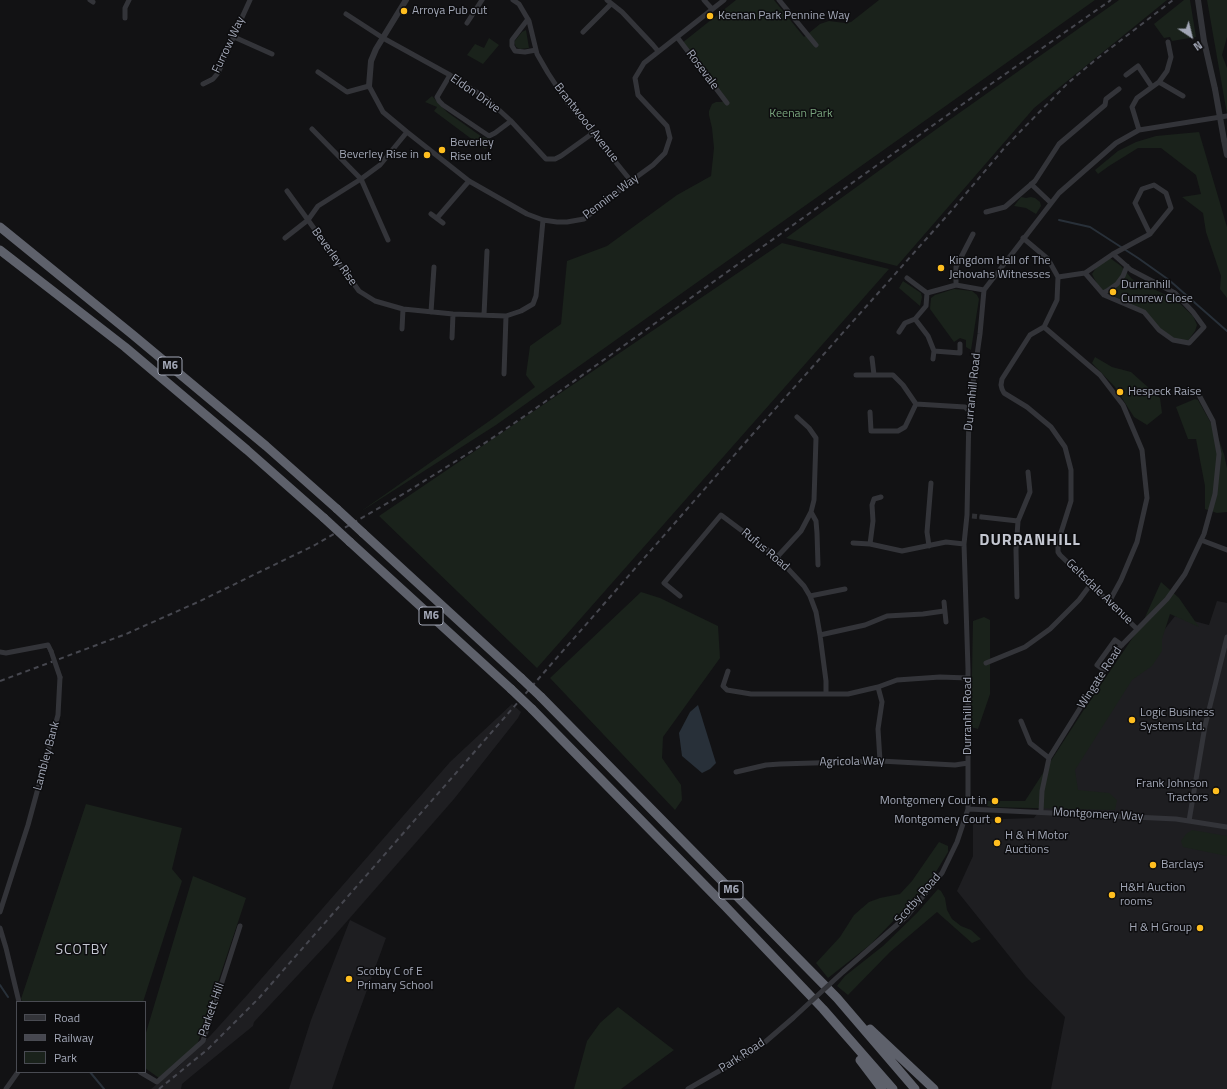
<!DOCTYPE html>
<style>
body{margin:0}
#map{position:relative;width:1227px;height:1089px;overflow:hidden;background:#121214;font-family:"Titillium Web",sans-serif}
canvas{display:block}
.legend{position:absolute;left:16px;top:1001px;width:130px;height:72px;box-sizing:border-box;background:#0d0d0f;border:1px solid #494b52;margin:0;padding:5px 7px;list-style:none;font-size:12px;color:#a2a7b6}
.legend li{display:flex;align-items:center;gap:8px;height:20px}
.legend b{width:20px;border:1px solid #494b52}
.north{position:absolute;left:1171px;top:16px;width:40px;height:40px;-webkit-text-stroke:3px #0d0d0f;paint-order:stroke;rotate:145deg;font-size:11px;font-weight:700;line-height:16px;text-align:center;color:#a2a7b6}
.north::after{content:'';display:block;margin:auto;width:14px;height:18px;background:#a2a7b6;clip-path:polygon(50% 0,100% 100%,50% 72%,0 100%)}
</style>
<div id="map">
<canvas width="1227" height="1089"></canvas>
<ul class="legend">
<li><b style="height:5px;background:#333439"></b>Road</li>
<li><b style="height:5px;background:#46474f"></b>Railway</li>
<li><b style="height:11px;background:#1a221b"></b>Park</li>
</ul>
<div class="north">N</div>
</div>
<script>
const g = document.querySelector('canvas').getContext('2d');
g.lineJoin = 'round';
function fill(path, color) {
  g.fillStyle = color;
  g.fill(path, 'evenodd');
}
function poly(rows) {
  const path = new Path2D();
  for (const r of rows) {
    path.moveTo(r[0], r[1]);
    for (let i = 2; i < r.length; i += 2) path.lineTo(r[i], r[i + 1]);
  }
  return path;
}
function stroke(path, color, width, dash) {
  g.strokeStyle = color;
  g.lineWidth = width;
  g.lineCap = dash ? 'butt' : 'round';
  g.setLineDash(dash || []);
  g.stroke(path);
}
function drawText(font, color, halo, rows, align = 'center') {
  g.font = font + ' "Titillium Web",sans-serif';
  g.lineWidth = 3;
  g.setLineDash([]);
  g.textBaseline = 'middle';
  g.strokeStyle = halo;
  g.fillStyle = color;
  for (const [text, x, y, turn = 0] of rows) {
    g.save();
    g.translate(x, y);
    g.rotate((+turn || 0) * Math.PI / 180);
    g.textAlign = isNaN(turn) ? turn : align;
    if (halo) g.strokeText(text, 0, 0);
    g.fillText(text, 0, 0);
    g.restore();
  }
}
fill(poly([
 [1217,601,1227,603,1227,1089,1051,1089,1065,1017,1026,977,957,891,973,856,973,820,1034,818,1055,789,1110,699,1175,616,1209,625],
 [512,704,521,712,518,718,454,799,328,943,254,1022,253,1026,194,1074,182,1084,181,1089,151,1089,178,1067,211,1035,248,994,450,762],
 [350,920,386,938,348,1042,332,1089,289,1089,311,1020]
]), '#1e1e21');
fill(poly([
 [736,0,774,0,804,37,820,24,829,21,845,23,851,22,879,0,1095,0,496,425,360,512,495,417,535,387,526,375,530,346,561,324,567,261,607,246,677,195,711,176,714,148,712,128,709,115,709,111,712,104,716,102,722,102,725,99,682,43],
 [1119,0,1167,0,1034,108,897,266,786,238,938,128],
 [1184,0,1190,0,1196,37,1172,41,1170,37,1164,38,1154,24],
 [1207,0,1227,0,1227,37,1222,55,1227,68,1227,114],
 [526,30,529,48,520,49,516,47,514,42,522,32],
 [489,38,499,45,483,64,467,55,475,44,484,48],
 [432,96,447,112,482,137,495,140,485,149,434,111,437,107,425,102],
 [1199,132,1227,227,1227,298,1220,289,1221,276,1206,232,1203,213,1182,197,1201,194,1196,175,1161,148,1138,148,1109,166,1098,174,1095,170,1118,151,1136,142,1156,136],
 [1021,197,1026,198,1031,197,1035,198,1040,202,1041,206,1036,214,1026,208,1014,206],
 [782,243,889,269,537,668,379,516],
 [1110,258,1121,266,1132,279,1175,299,1193,316,1197,325,1195,331,1187,342,1177,341,1164,334,1146,312,1105,292,1097,284,1092,274,1098,265],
 [903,281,921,293,922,297,920,306,899,288],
 [954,289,972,291,977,295,979,299,971,350,966,347,966,340,960,338,954,342,930,309,931,298,935,295],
 [1095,357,1112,367,1131,372,1160,398,1162,413,1147,425,1134,417,1115,387,1092,363],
 [1195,399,1198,400,1216,432,1224,454,1227,468,1227,512,1217,513,1205,509,1205,486,1196,439,1188,439,1176,407],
 [1161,582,1179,598,1199,627,1170,614,1162,639,1162,651,1152,666,1132,680,1075,770,1078,790,1109,793,1117,800,1115,810,990,807,976,801,1025,801,1085,708,1142,624],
 [641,592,660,598,718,626,720,658,663,737,662,758,681,785,682,800,675,810,550,678],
 [984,617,990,620,990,694,978,729,971,727,973,621],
 [86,804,182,828,172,869,182,881,143,1002,23,1002,21,999],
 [1192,830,1227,836,1227,856,1183,847,1181,841,1186,834],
 [939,842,948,846,948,852,928,885,871,944,828,978,816,963,840,937,854,915,869,902,880,898,900,894,912,881],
 [193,876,246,898,197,1045,159,1078,145,1068,145,1036],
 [938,889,941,891,945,898,947,910,952,919,961,926,971,930,981,939,972,943,937,912,890,952,848,995,837,986,845,976,883,946,917,913],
 [618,1007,674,1050,621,1089,574,1089,587,1041,600,1023]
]), '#1a221b');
fill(poly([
 [698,705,716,763,710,769,702,773,682,756,679,733,690,712]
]), '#283039');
stroke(poly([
 [1059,220,1090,227,1138,258,1169,280,1227,331],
 [0,985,8,997],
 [90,1072,104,1089]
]), '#283039', 2);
stroke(poly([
 [972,516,982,517]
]), '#2f3034', 5, [5, 2.5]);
stroke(poly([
 [90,0,93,2],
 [513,0,519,4,529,21,537,54,548,73,567,102,631,181],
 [607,0,622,12,653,45,658,51],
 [704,0,712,9],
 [779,0,816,45],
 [346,14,383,38,450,75,486,98,511,121,546,159,555,159,561,156,593,133],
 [125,18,125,8,129,0],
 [528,19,512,40,512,46,515,51,525,52,536,50],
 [467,23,482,0],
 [583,32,611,4],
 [234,37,272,54],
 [677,37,727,103],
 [318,72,347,92,369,86,383,112,407,132,469,181,527,214,543,220,557,222,567,222,584,219,631,181,653,165,665,153,670,138,667,126,638,95,635,78,644,63,724,0],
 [450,75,437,97,439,101,443,105,489,136,495,133,511,121],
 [1126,75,1138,66,1152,87],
 [1159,82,1183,96],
 [203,84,213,79,218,73,239,24,250,0],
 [312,129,361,179,388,240],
 [1139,130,1132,107,1137,98,1159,82,1167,71,1171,57,1168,42],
 [407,132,380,165,361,179,318,206,308,220,359,291,375,301,403,309,453,314,506,316,521,311,533,304,536,296,543,220],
 [1031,184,1051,203],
 [986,212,1005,207,1035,181,1059,144,1105,105,1106,99,1119,89],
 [431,214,443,223],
 [437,218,469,181],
 [285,238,308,220,287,191],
 [1023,238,1048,259,1058,277,1057,300,1044,327,1030,335,1002,379,1001,385,1002,389,1004,393,1027,407,1051,427,1065,447,1071,470,1071,501,1058,542,1058,552,1060,555,1137,629],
 [1085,273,1104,295,1144,312,1159,330,1173,340,1189,343,1204,327,1193,312,1175,293,1131,270,1113,254],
 [1058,277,1085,273,1113,254,1150,234,1171,208,1166,193,1154,185,1142,189,1135,203,1150,234],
 [907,278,927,293],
 [956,285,956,267,973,234],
 [1103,293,1107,291,1117,284,1123,276,1127,266],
 [431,312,434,267],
 [484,315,487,251],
 [915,319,928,336,934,351,933,359],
 [1044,327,1100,375,1123,405,1142,450,1147,498,1137,542,1121,580,1109,602],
 [402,329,403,309],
 [899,332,905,323,915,319,926,306,927,293,956,285,984,290],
 [452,338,453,314],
 [934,351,960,353,960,344],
 [872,358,874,375],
 [504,374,506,316],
 [856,375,893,375,903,385,916,404,905,427,898,431,871,431,870,412],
 [916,404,965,407,969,411],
 [811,512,816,521,817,533,818,565],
 [982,517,1018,521],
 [1201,540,1227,550],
 [853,543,870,544,902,551,946,542,964,544],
 [870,544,873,521,872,505,874,499,881,497],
 [929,546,927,532,931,483],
 [777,557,801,531,811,512,814,500,816,438,809,428,797,417],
 [680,596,664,583,721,515,777,557,804,586,810,596,816,612,820,635,826,681,826,694],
 [810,596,845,589],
 [1017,597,1016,550,1018,521,1030,492,1028,472],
 [944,602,946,622],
 [820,635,865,625,887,616,923,614,944,611],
 [0,652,6,653,48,645,51,651],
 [986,663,1025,647,1050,629,1079,600,1091,584],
 [1104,670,1097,665,1115,640,1122,645],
 [728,671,723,686,727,690,751,694,848,694,878,687,897,680,940,677,968,678],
 [878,687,882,702,878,729,880,761],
 [1021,721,1030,743,1049,758],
 [736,772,766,765,780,764,880,761,955,765,968,763],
 [968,809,1176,819,1227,827],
 [1041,812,1042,791,1049,758,1115,652,1167,599,1185,574,1204,534,1215,494,1219,454,1213,421,1199,395],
 [1189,821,1205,726,1227,637],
 [0,912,28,825,58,715,60,677],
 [0,928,6,948,19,1002],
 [844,971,907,916,942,873,957,842,968,809,968,669,964,544,967,515,969,411,980,334,984,290,1059,193,1116,143,1139,130,1227,116],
 [140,1072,157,1082,203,1041,240,926],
 [6,1089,18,1072],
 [688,1089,747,1055,764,1043,793,1018]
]), '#333439', 5);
stroke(poly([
 [1198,0,1204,41,1215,89],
 [369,86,371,61,376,49,406,0],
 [1224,140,1227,155]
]), '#333439', 6);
stroke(poly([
 [0,227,133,335,266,446,337,509],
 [0,250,125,347,247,450,324,518],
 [363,533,521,678],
 [350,542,511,689],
 [541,697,837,998,915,1089],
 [532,709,725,906,823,1009,893,1089],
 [870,1029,934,1089],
 [860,1060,882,1089]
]), '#5e616b', 9);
stroke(poly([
 [0,681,46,664,126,634,198,602,315,545,405,493,488,441,532,411,991,84,1111,0],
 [159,1089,208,1049,259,998,751,436,952,210,1006,146,1068,83,1094,61,1173,0]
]), '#46474f', 2, [5, 4]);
stroke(poly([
 [51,651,60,677],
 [793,1018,844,971]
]), '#333439', 5);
stroke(poly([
 [1215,89,1224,140]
]), '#333439', 6);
stroke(poly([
 [337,509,363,533],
 [324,518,350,542],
 [521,678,541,697],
 [511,689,532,709]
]), '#5e616b', 9);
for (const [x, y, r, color] of [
 [404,11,4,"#ffbe1f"],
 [710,16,4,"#ffbe1f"],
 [442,150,4,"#ffbe1f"],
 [427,155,4,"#ffbe1f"],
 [941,268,4,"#ffbe1f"],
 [1113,292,4,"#ffbe1f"],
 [1120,392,4,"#ffbe1f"],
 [1132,720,4,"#ffbe1f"],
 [1216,791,4,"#ffbe1f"],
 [995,801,4,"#ffbe1f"],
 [998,820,4,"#ffbe1f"],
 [997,843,4,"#ffbe1f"],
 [1153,865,4,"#ffbe1f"],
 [1112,895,4,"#ffbe1f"],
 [1200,928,4,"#ffbe1f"],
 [349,979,4,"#ffbe1f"]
]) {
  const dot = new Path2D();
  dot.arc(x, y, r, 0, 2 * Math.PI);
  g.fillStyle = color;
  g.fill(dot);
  stroke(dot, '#0d0d0f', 1.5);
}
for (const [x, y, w] of [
 [170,366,24],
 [431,616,24],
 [731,890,24]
]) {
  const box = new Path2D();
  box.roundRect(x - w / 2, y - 9, w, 18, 3);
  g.fillStyle = '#0d0d0f';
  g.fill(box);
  stroke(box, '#a2a7b6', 1);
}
drawText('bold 11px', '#a2a7b6', null, [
 ["M6",170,366],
 ["M6",431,616],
 ["M6",731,890]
]);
drawText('12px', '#a2a7b6', '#0d0d0f', [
 ["Arroya Pub out",412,11],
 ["Keenan Park Pennine Way",718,16],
 ["Beverley",450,143],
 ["Rise out",450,157],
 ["Beverley Rise in",419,155,"right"],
 ["Kingdom Hall of The",949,261],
 ["Jehovahs Witnesses",949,275],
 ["Durranhill",1121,285],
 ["Cumrew Close",1121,299],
 ["Hespeck Raise",1128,392],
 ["Logic Business",1140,713],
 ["Systems Ltd.",1140,727],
 ["Frank Johnson",1208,784,"right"],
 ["Tractors",1208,798,"right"],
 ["Montgomery Court in",987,801,"right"],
 ["Montgomery Court",990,820,"right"],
 ["H & H Motor",1005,836],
 ["Auctions",1005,850],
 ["Barclays",1161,865],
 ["H&H Auction",1120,888],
 ["rooms",1120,902],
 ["H & H Group",1192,928,"right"],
 ["Scotby C of E",357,972],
 ["Primary School",357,986]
], 'left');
drawText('12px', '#a2a7b6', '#0d0d0f', [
 ["Furrow Way",229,45,-65],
 ["Rosevale",702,70,53],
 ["Eldon Drive",475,94,35],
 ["Brantwood Avenue",586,123,52],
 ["Pennine Way",611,197,-37],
 ["Beverley Rise",334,257,54],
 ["Durranhill Road",973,392,-84],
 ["Rufus Road",765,550,40],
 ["Geltsdale Avenue",1099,592,44],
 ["Wingate Road",1100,678,-57],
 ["Durranhill Road",968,716,-90],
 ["Lambley Bank",47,756,-75],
 ["Agricola Way",852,762,-1],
 ["Montgomery Way",1098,815,3],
 ["Scotby Road",918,899,-49],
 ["Parkett Hill",212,1010,-71],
 ["Park Road",742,1056,-33]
]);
drawText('12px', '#78a37c', '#0d0d0f', [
 ["Keenan Park",801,114]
]);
g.letterSpacing = '1px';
drawText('14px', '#c4c7d1', '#0d0d0f', [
 ["SCOTBY",82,951]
]);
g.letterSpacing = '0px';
g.letterSpacing = '1px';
drawText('bold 16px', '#c4c7d1', '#0d0d0f', [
 ["DURRANHILL",1030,541]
]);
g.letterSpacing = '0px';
</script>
